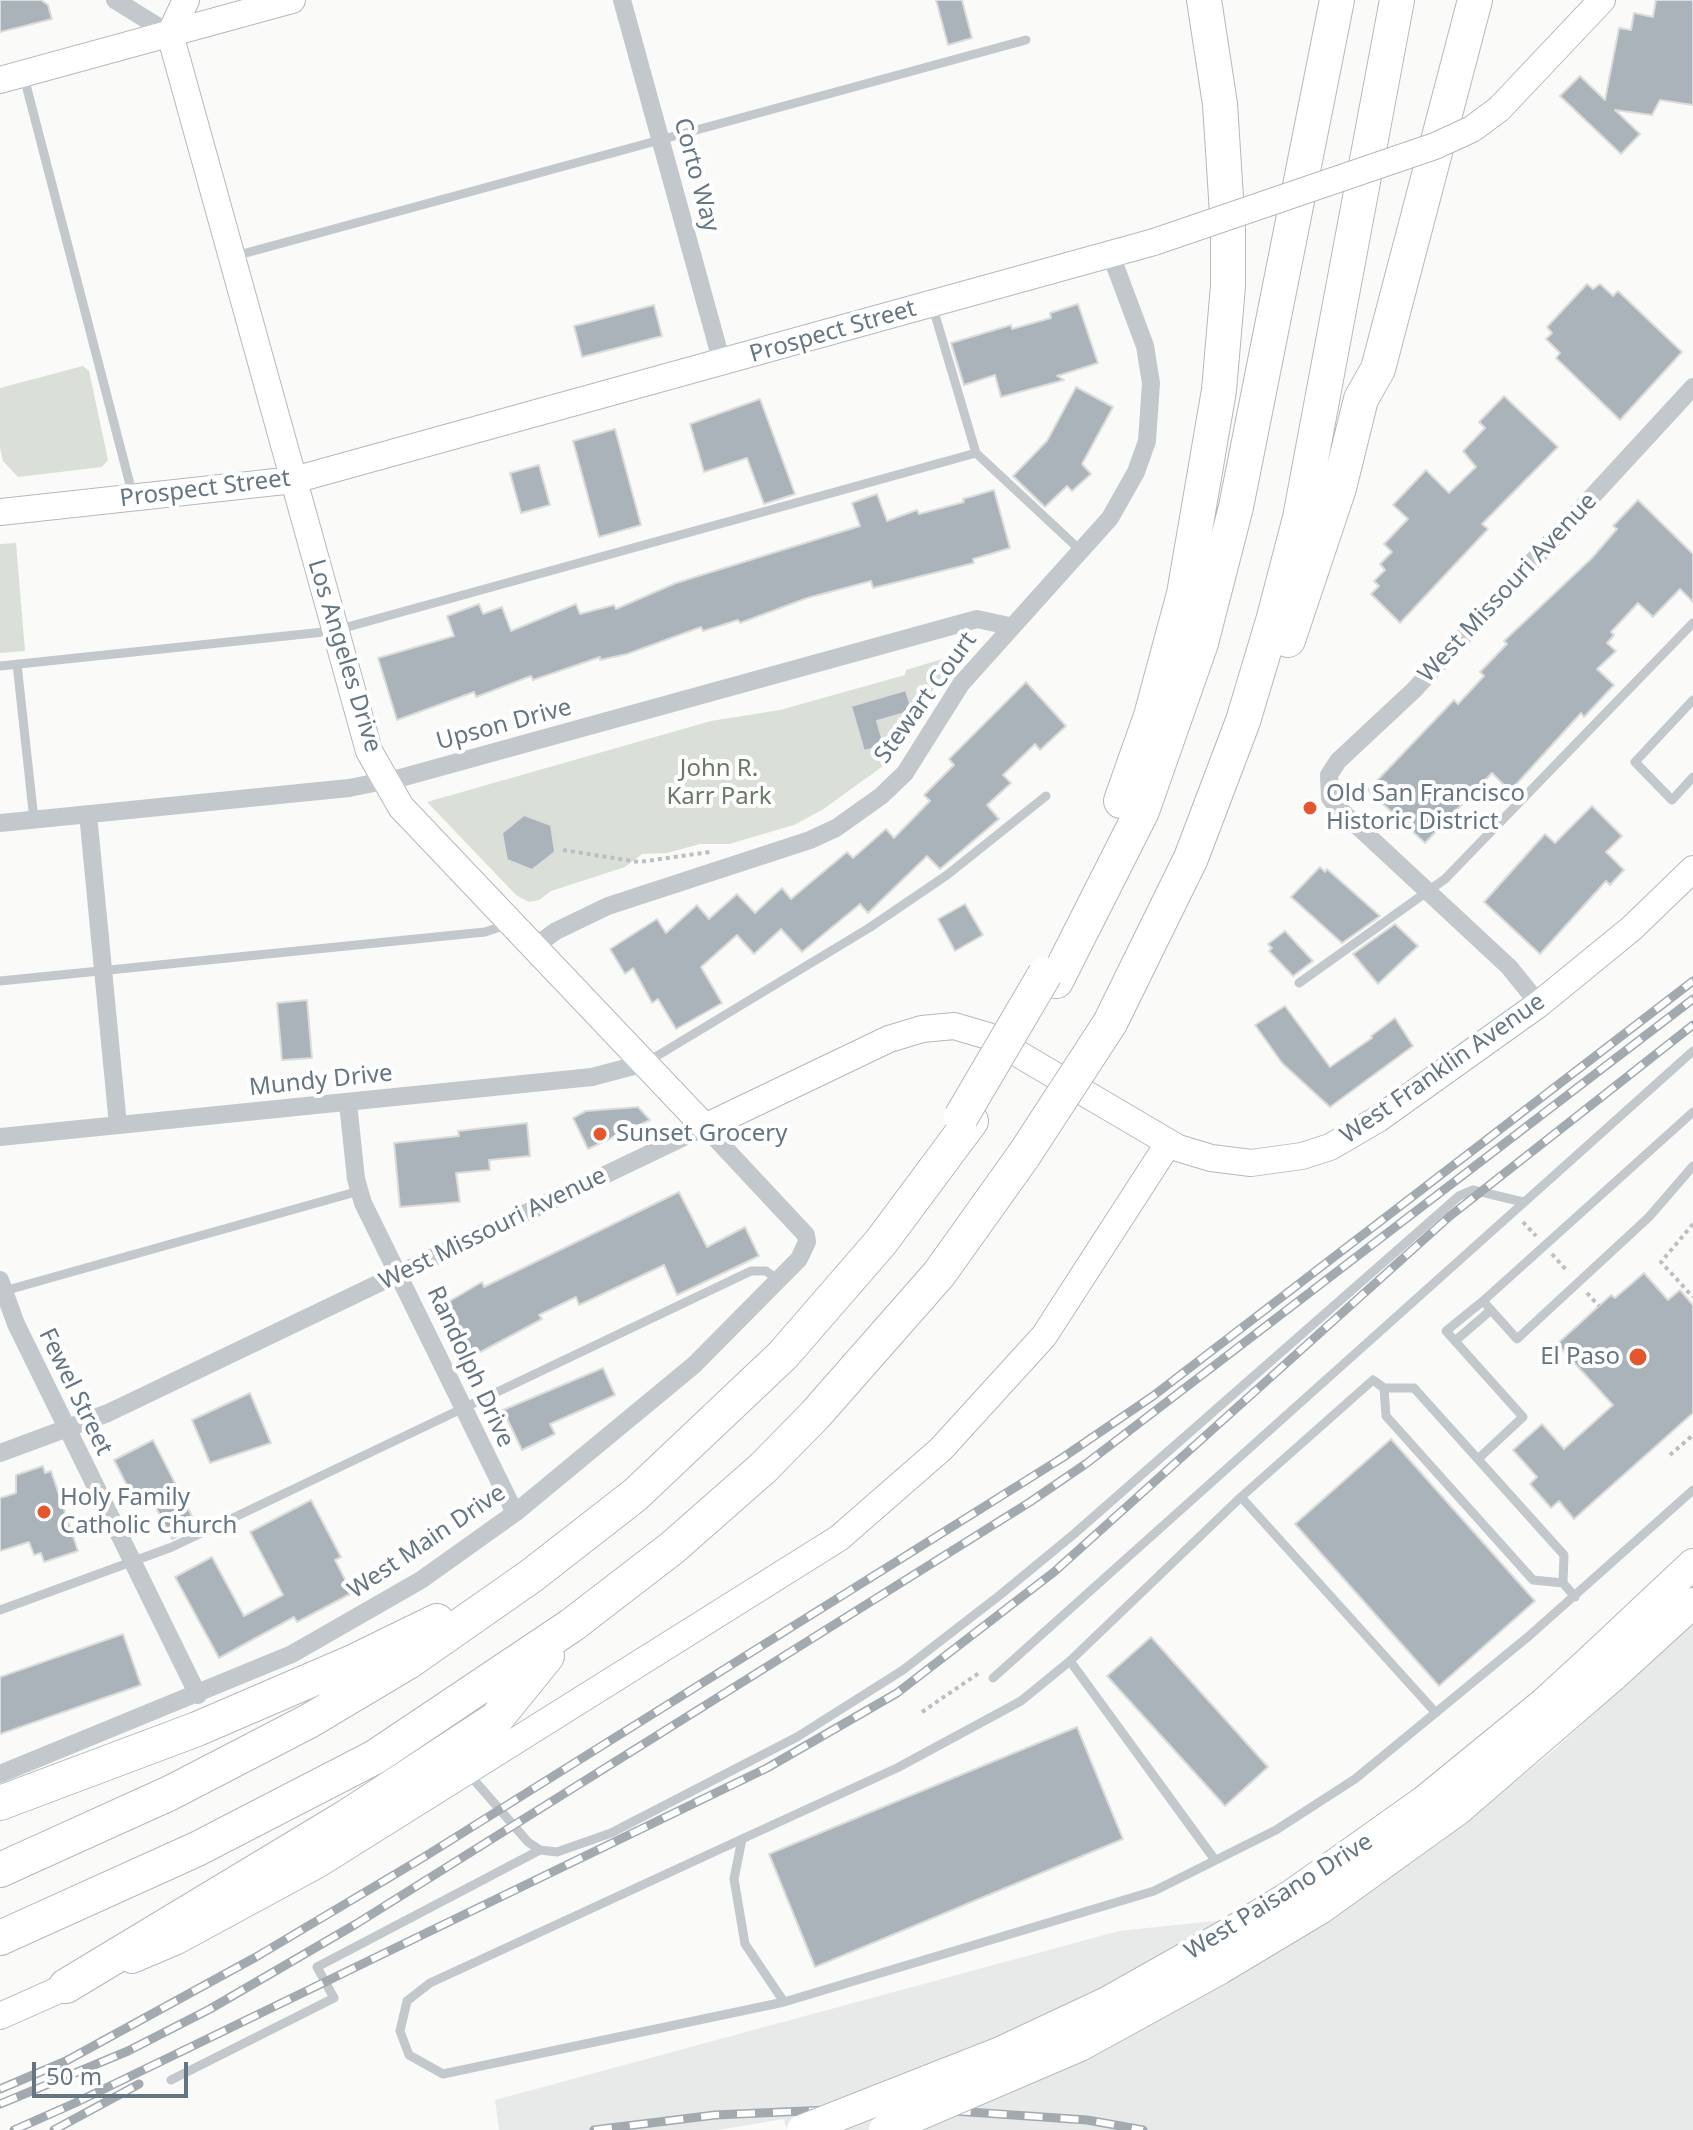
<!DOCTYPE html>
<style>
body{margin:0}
#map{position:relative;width:1693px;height:2130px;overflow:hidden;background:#fafaf8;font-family:"Noto Sans",sans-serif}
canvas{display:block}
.scale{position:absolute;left:32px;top:2062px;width:156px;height:36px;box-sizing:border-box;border:4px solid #657683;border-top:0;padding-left:10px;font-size:24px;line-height:28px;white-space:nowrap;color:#657683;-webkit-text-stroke:6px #fff;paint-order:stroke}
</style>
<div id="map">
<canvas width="1693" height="2130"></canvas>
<div class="scale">50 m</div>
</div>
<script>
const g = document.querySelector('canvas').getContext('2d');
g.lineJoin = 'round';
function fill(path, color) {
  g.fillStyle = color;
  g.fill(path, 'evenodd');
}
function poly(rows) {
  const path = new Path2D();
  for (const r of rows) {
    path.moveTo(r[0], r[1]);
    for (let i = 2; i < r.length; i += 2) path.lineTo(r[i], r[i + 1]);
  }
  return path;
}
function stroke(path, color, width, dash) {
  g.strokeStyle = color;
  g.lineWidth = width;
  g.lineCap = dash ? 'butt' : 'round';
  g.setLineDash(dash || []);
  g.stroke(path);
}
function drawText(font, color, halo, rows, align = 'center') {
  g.font = font + ' "Noto Sans",sans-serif';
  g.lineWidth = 8;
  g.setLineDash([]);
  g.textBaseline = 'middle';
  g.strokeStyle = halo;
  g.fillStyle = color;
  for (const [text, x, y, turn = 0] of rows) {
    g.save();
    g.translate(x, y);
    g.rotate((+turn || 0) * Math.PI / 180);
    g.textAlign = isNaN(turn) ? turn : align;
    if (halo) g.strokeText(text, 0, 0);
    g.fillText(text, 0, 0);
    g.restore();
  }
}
fill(poly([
 [1693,1623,1693,2130,787,2130,784,2119,718,2130,499,2130,495,2100,1119,1931,1346,1907,1441,1842,1553,1751]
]), '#e8e9e9');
fill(poly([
 [83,366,89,371,108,460,102,467,18,477,3,461,0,448,0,388],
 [16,543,25,651,0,653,0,544],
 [949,657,952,660,886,764,822,810,794,825,729,844,700,844,667,853,642,854,625,867,551,891,539,900,529,902,517,896,427,802,711,721,780,710,905,675,906,670]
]), '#dadfd7');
const building = poly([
 [0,0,41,0,48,5,52,19,0,32,0,0],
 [936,0,962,0,972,38,948,45,936,0],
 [1656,0,1693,0,1693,105,1660,100,1652,115,1615,110,1640,134,1621,154,1560,96,1580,76,1605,100,1619,28,1631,30,1634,13,1653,17,1656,0],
 [1587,284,1593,289,1600,284,1613,296,1618,291,1682,352,1620,420,1556,358,1560,353,1546,339,1552,333,1547,327,1587,284],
 [1078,304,1098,363,1057,376,1064,380,1001,397,995,375,964,385,951,343,1011,325,1012,329,1051,318,1050,313,1078,304],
 [654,305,662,336,582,357,574,326,654,305],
 [1076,387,1113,407,1082,464,1091,474,1072,491,1067,486,1045,507,1013,476,1047,441,1076,387],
 [1504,396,1558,447,1482,524,1488,529,1400,623,1371,594,1379,586,1374,581,1385,570,1380,564,1392,552,1384,544,1408,519,1393,505,1426,470,1449,493,1476,467,1463,451,1485,428,1479,422,1504,396],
 [760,399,795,494,764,504,747,458,704,472,690,424,760,399],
 [615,429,641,525,599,537,573,441,615,429],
 [539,465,550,505,521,513,510,473,539,465],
 [994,490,1010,548,973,559,974,563,873,588,871,581,807,598,740,623,738,620,703,631,701,627,627,654,600,660,600,657,533,680,531,676,476,697,474,692,397,720,378,658,454,636,447,616,479,604,483,614,502,607,511,631,576,604,580,614,614,605,616,609,676,583,860,526,852,503,877,494,887,521,917,510,919,514,964,502,963,499,994,490],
 [1638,500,1693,554,1693,602,1680,589,1653,617,1638,603,1611,632,1614,635,1607,643,1616,651,1597,669,1614,685,1584,717,1581,713,1510,791,1492,773,1425,843,1368,790,1454,700,1458,704,1484,676,1480,672,1507,644,1504,641,1592,558,1617,529,1613,526,1638,500],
 [1026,682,1066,726,1040,750,1035,744,1003,775,1011,783,987,805,999,819,940,869,927,856,868,913,860,904,802,952,781,929,754,954,737,935,701,967,722,1003,676,1029,658,999,652,1003,633,968,625,974,610,949,657,919,666,933,697,905,709,919,737,894,755,913,782,888,791,899,847,852,853,858,886,829,894,838,930,801,924,795,954,765,949,759,1026,682],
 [906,690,912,711,877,721,884,745,864,751,851,706,906,690],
 [1592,806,1622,836,1606,852,1624,870,1610,885,1606,881,1540,954,1484,902,1545,834,1555,843,1592,806],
 [524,815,551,825,555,852,532,870,507,860,502,833,524,815],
 [1320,867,1325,872,1327,869,1380,916,1342,943,1291,897,1320,867],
 [965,904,983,935,955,951,938,919,965,904],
 [1395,924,1418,946,1378,984,1353,954,1395,924],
 [1285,931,1313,961,1293,976,1269,951,1272,948,1268,944,1285,931],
 [307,1000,312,1058,282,1060,277,1003,307,1000],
 [1285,1006,1330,1067,1372,1038,1371,1036,1395,1018,1413,1046,1330,1107,1282,1063,1255,1025,1285,1006],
 [638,1107,650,1120,588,1149,573,1118,586,1111,638,1107],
 [527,1123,530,1156,489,1160,490,1170,456,1173,460,1202,400,1207,394,1143,459,1136,458,1131,527,1123],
 [679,1192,707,1247,745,1227,759,1256,677,1295,664,1265,579,1305,576,1297,539,1315,542,1319,473,1356,443,1305,482,1282,484,1287,679,1192],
 [1644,1273,1668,1300,1680,1290,1693,1305,1693,1413,1574,1519,1559,1501,1551,1508,1530,1484,1537,1477,1513,1450,1542,1424,1564,1449,1613,1405,1557,1344,1611,1295,1615,1298,1644,1273],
 [603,1368,615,1395,550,1424,555,1434,522,1450,503,1410,603,1368],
 [250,1393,271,1443,210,1463,192,1420,250,1393],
 [1391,1439,1535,1601,1439,1686,1295,1524,1391,1439],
 [153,1440,197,1526,172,1539,150,1496,136,1503,114,1460,153,1440],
 [43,1466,45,1473,51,1471,78,1551,44,1562,41,1553,34,1555,29,1542,0,1551,0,1498,16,1493,16,1475,43,1466],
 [311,1500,341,1557,335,1560,352,1593,297,1622,294,1617,219,1658,175,1577,212,1557,244,1616,283,1595,250,1532,311,1500],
 [123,1634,141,1685,0,1734,0,1677,123,1634],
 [1151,1637,1268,1767,1225,1806,1107,1676,1151,1637],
 [1077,1727,1123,1839,815,1967,769,1854,1077,1727]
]);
fill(building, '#aab3b9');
stroke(building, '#dcdcda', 2);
const secondary = poly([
 [170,34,369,751,401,807,705,1127,889,1039,922,1029,954,1026,988,1036,1178,1148,1211,1158,1251,1163,1302,1156,1330,1147,1378,1119,1539,1004,1632,928,1693,869],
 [170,34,186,0],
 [0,80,292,0],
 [1499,109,1602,0],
 [0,512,294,480,1154,242],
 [132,1960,177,1941,319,1864,839,1538,941,1449,1044,1336,1168,1144],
 [0,2016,81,1980]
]);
const primary = poly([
 [1594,1657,1693,1564],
 [1612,1677,1693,1603]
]);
const highway = poly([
 [1288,640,1339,488,1361,399,1378,369,1475,0],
 [1121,801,1151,716,1184,594,1219,390,1228,286,1228,229,1220,104,1204,0],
 [1056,981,1142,811,1201,643,1236,507,1337,0],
 [1110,1023,1191,858,1243,721,1273,621,1300,518,1397,0],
 [0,1803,197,1729,355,1661,437,1621],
 [0,1870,170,1793,309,1721,408,1662,531,1576,635,1495,783,1355,881,1242,971,1121],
 [0,1938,197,1849,375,1757,572,1625,672,1548,763,1468,815,1415,939,1274,1024,1155],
 [66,1986,348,1816,496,1719,547,1656]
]);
stroke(secondary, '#b3babf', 28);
stroke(primary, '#b5babe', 32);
stroke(highway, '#b4b9bd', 36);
stroke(poly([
 [563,850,639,862,710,852],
 [1523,1222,1536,1236],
 [1693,1224,1661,1262,1693,1297],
 [1552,1254,1568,1272],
 [1587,1293,1599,1306],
 [1670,1455,1693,1435],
 [922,1712,979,1673]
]), '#bbbfc2', 4, [4, 4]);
stroke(poly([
 [24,77,133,496],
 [235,256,1026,40],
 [933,308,976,453,1080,550],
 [17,664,34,820],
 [0,666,333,631,976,453],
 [1693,700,1635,762,1672,800,1693,777],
 [0,981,485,932,509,924],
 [1299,983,1445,879,1693,623],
 [647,1062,869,928,947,875,1046,796],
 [1693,1112,1483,1301,1517,1339,1649,1217,1693,1166],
 [4,1291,359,1191],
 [1455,1341,1491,1310],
 [1384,1388,1386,1416,1533,1580,1563,1583],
 [1479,1458,1523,1417,1446,1331,1483,1301],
 [1241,1497,1436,1713],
 [0,1610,172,1547,751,1271,766,1271,778,1280],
 [1070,1661,1241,1497,1373,1380,1384,1388,1414,1388,1564,1555,1563,1583,1575,1597],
 [993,1678,1693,1051],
 [468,1773,528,1842,540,1850,557,1852,611,1833,797,1737,903,1670,1000,1595,1074,1534,1459,1196,1473,1190,1523,1202],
 [742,1839,430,1983,407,2001,400,2031,409,2055,443,2074,784,2002],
 [1215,1860,1070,1661,1021,1701,897,1768,742,1839,734,1879,745,1944,784,2002,1154,1891,1276,1830,1355,1779,1529,1636,1693,1490],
 [171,2080,334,1998,317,1967,540,1850]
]), '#c3c8cc', 9);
stroke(poly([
 [115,0,170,34],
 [622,0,722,363],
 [88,814,118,1125],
 [0,823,349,788,404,777,977,619,1009,626],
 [535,946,556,931,608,906,810,840,836,828,881,796,905,773,961,684,1110,518,1136,472,1147,441,1151,383,1145,346,1111,255],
 [1539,1004,1509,967,1337,807,1330,798,1329,775,1338,761,1414,690,1693,387],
 [348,1103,356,1179,363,1203,515,1513],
 [0,1137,592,1077,645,1063],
 [0,1280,16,1324,198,1695],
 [0,1453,108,1413,705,1127,806,1235,807,1242,799,1259,694,1365,515,1513,421,1580,292,1654,0,1774]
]), '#c3c8cc', 18);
stroke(secondary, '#fff', 26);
stroke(primary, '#fff', 30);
stroke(highway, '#fff', 34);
const rail = poly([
 [0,2089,66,2061,256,1957,424,1857,1062,1458,1153,1396,1693,981],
 [0,2104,128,2051,210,2009,356,1924,1030,1502,1087,1463,1693,999],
 [14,2130,75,2103,767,1768,897,1693,1054,1572,1450,1216,1693,1025],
 [54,2130,139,2084],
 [594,2130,715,2115,895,2107,1087,2120,1143,2130]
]);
stroke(rail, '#a2aab0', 9);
stroke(rail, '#fff', 6, [18]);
const secondaryBridge = poly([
 [1154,242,1435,146,1472,129,1499,109]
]);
const primaryBridge = poly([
 [802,2130,998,2053,1107,2002,1226,1935,1290,1896,1424,1801,1544,1703,1594,1657],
 [884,2130,1080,2046,1220,1969,1320,1909,1459,1809,1612,1677]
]);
const highwayBridge = poly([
 [961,1117,1045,974],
 [1024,1155,1110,1023]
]);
stroke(secondaryBridge, '#b3babf', 28, []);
stroke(primaryBridge, '#b5babe', 32, []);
stroke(highwayBridge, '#b4b9bd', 36, []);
stroke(secondaryBridge, '#fff', 26);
stroke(primaryBridge, '#fff', 30);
stroke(highwayBridge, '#fff', 34);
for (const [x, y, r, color] of [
 [1310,808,8,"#e4572e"],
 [600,1134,8,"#e4572e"],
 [1638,1357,10,"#e4572e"],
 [44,1512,8,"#e4572e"]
]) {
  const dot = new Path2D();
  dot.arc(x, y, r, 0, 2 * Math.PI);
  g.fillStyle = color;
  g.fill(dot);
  stroke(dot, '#fff', 3);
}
drawText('24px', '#657683', '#fff', [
 ["Corto Way",696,175,75],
 ["Prospect Street",833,332,-16],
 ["Prospect Street",205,489,-7],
 ["West Missouri Avenue",1508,588,-47],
 ["Los Angeles Drive",344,656,73],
 ["Stewart Court",926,698,-54],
 ["Upson Drive",504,725,-15],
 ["West Franklin Avenue",1443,1069,-35],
 ["Mundy Drive",321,1081,-6],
 ["West Missouri Avenue",493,1229,-26],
 ["Randolph Drive",470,1367,65],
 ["Fewel Street",75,1392,64],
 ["West Main Drive",427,1542,-34],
 ["West Paisano Drive",1279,1897,-32]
]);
drawText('24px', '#687a64', '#fff', [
 ["John R.",719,769],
 ["Karr Park",719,797]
]);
drawText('24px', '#657683', '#fff', [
 ["Old San Francisco",1326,794],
 ["Historic District",1326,822],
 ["Sunset Grocery",616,1134],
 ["El Paso",1620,1357,"right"],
 ["Holy Family",60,1498],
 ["Catholic Church",60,1526]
], 'left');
</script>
